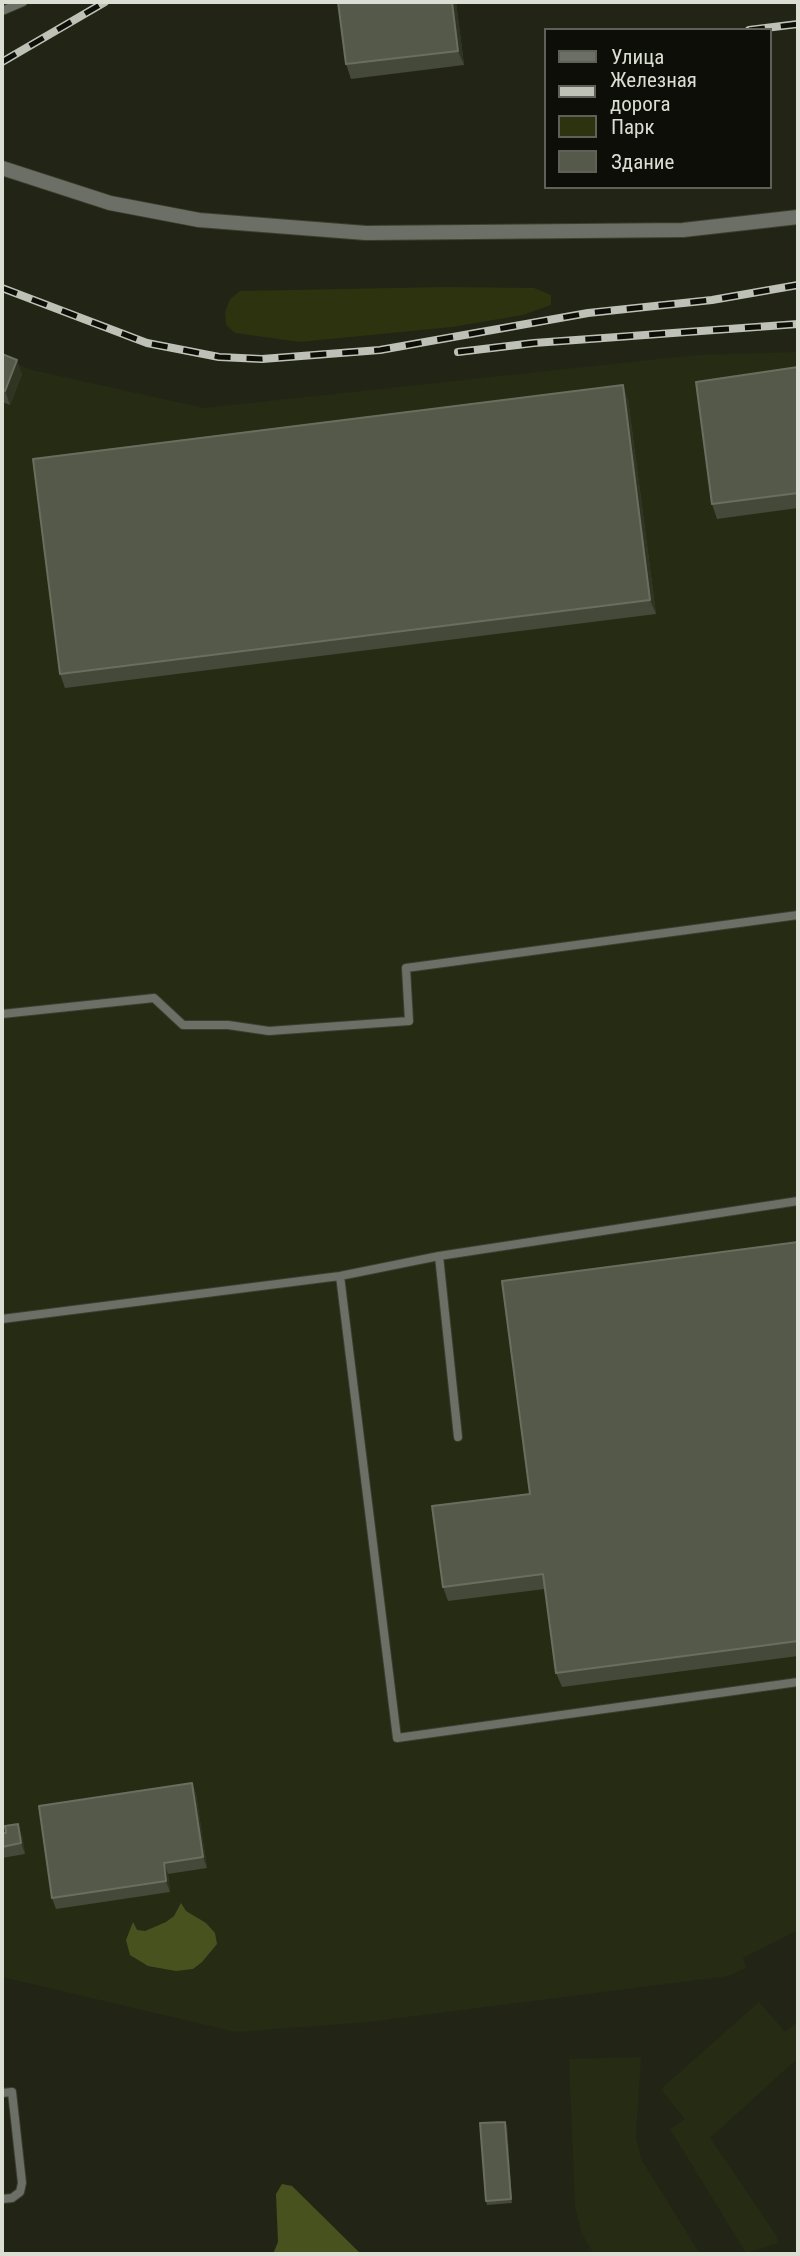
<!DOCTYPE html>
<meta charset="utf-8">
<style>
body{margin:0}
#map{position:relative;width:800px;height:2256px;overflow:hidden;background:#222515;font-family:"Roboto Condensed",sans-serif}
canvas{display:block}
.frame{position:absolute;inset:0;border:4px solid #dbded3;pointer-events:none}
.legend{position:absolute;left:544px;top:28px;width:228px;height:161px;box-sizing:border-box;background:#0c0e07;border:2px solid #5f6159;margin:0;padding:9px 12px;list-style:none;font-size:21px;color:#dbded3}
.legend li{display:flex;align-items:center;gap:14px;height:35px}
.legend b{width:35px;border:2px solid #5f6159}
</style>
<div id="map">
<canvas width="800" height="2256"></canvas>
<div class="frame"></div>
<ul class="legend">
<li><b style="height:9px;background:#6c6f66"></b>Улица</li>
<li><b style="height:9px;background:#bec1b5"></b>Железная дорога</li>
<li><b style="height:19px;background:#2c330e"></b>Парк</li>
<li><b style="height:19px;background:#555949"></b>Здание</li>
</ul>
</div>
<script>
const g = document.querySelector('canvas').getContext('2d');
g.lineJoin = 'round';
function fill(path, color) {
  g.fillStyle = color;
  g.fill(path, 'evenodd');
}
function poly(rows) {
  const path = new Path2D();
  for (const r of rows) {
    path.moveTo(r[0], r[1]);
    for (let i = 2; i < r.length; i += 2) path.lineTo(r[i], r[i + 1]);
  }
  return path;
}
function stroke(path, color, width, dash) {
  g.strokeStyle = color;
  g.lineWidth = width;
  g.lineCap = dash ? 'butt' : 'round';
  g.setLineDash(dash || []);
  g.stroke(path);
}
fill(poly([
 [798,352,798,1930,743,1958,746,1968,728,1976,368,2022,236,2032,2,1977,2,358,32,370,204,408,696,355],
 [759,2002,785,2032,798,2021,798,2058,710,2138,776,2235,778,2243,746,2253,670,2129,685,2119,661,2089],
 [641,2057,636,2136,641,2159,700,2254,594,2254,582,2234,575,2206,569,2059]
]), '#262b14');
fill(poly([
 [446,287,534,288,551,295,551,305,523,315,452,327,300,342,235,333,226,325,225,312,230,299,240,291]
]), '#2c330e');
fill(poly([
 [181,1903,186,1911,206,1923,215,1933,217,1944,202,1962,193,1969,176,1971,148,1966,130,1955,126,1940,133,1922,137,1930,145,1931,166,1922,174,1916],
 [282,2184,292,2186,361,2254,273,2254,278,2242,276,2194]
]), '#48521f');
const lane = poly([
 [2,11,23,2],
 [2,1014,154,998,183,1025,228,1025,269,1031,409,1021,406,968,798,915],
 [439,1256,458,1437],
 [340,1276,397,1738,798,1682],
 [2,1319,340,1276,439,1256,798,1201],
 [2,2093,12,2092,22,2183,20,2192,12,2198,2,2199]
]);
const street = poly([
 [2,168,110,203,199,220,366,233,683,230,798,217]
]);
stroke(lane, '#3c3f30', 10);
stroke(street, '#3c3f30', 16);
stroke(lane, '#6c6f66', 8);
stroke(street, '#6c6f66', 14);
const rail = poly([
 [749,30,798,24],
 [2,62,105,2],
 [2,288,147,343,219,357,262,359,380,350,588,313,712,300,798,285],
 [458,352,534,343,798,324]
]);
stroke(rail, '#bec1b5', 8);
stroke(rail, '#0c0e07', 5, [16]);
fill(poly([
 [456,2,464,65,351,79,346,64],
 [2,354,22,374,10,405,2,402],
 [798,367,798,508,717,519,712,504],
 [628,399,656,614,65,688,60,674],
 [798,1242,798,1656,562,1687,556,1673,545,1589,448,1601,443,1587,530,1494],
 [192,1783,196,1794,207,1868,168,1874,170,1892,56,1909,52,1898],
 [2,1833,22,1835,25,1854,2,1858],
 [507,2125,512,2203,487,2205,486,2201]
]), '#454939');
fill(poly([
 [452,2,456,2,464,65,458,51],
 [17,360,22,374,10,405,5,391],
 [623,385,628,399,656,614,650,600],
 [192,1783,196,1794,207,1868,203,1857],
 [18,1824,22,1835,25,1854,21,1843],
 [164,1863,168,1874,170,1892,166,1881],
 [505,2122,507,2125,512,2203,511,2199]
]), '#303423');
const building = poly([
 [338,2,452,2,458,51,346,64,338,2],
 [2,354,17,360,5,391,2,389,2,354],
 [798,367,798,493,712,504,696,382,798,367],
 [623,385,650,600,60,674,33,459,623,385],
 [798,1242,798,1641,556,1673,543,1574,443,1587,432,1506,530,1494,502,1281,798,1242],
 [192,1783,203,1857,164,1863,166,1881,52,1898,39,1806,192,1783],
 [18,1824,21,1843,2,1847,2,1833,6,1833,5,1826,18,1824],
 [505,2122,511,2199,486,2201,480,2123,505,2122]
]);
fill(building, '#555949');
stroke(building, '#6a6e5f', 2);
</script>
